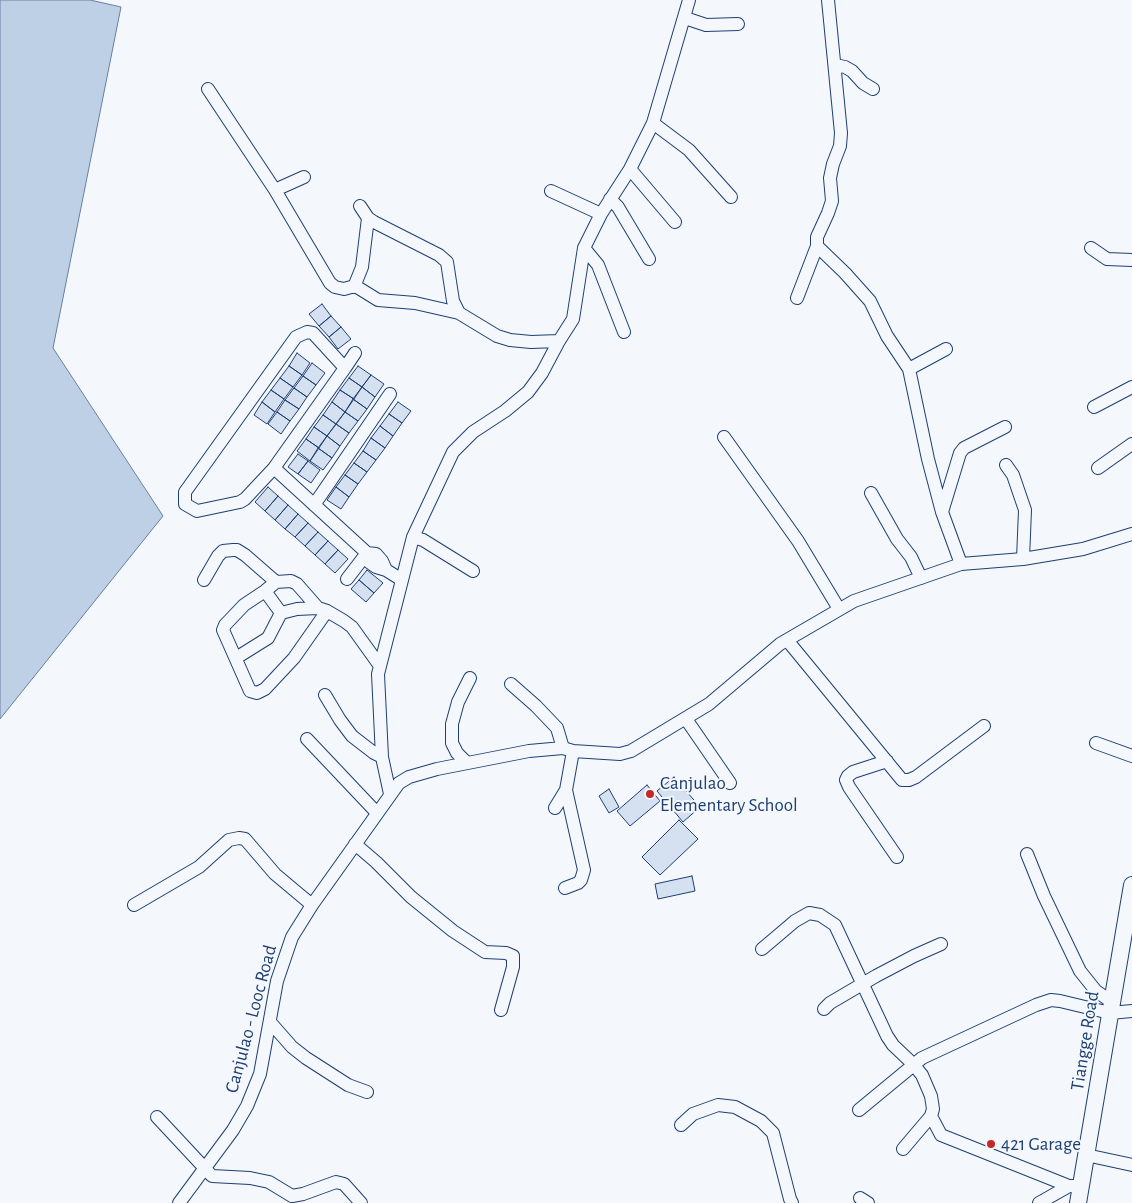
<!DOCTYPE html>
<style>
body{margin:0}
canvas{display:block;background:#f4f7fb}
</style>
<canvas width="1132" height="1203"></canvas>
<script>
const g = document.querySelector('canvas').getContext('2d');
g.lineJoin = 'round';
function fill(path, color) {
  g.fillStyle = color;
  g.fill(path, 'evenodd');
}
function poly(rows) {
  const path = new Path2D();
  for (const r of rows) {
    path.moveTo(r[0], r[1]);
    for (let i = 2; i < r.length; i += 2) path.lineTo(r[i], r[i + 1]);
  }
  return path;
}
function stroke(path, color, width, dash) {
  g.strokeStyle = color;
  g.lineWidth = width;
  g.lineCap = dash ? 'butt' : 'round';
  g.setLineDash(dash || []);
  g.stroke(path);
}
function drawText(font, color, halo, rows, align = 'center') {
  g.font = font + ' "Alegreya Sans",sans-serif';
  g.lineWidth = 4;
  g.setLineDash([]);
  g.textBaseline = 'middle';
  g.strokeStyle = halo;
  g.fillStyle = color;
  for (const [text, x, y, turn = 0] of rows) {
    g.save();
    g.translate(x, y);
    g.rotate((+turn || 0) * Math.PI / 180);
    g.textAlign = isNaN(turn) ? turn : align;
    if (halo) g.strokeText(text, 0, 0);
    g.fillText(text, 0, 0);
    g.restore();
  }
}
const water = poly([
 [0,0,90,0,121,7,53,348,163,516,0,719,0,0]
]);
fill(water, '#bed0e5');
stroke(water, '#687fa3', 1);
const building = poly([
 [322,304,331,316,319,326,309,314,322,304],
 [331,316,341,327,329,337,319,326,331,316],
 [341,327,351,339,338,349,329,337,341,327],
 [297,353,310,363,302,375,289,366,297,353],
 [312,363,325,373,316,385,303,376,312,363],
 [289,366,302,375,293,387,280,378,289,366],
 [358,366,371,375,362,387,349,378,358,366],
 [371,375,384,384,375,397,362,387,371,375],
 [303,376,316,385,307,397,294,388,303,376],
 [280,378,293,387,284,399,271,390,280,378],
 [349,378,362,387,354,399,340,390,349,378],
 [362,387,375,397,367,409,353,399,362,387],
 [294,388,307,397,299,409,285,400,294,388],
 [271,390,284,399,275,412,262,402,271,390],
 [340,390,354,399,345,412,332,402,340,390],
 [353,399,367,409,358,421,345,412,353,399],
 [285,400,299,409,290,421,277,412,285,400],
 [262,402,275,412,267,424,254,415,262,402],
 [332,402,345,412,336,424,323,415,332,402],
 [398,402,411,411,402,423,389,414,398,402],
 [277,412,290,421,281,434,268,424,277,412],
 [345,412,358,421,349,433,336,424,345,412],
 [389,414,402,423,393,436,380,426,389,414],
 [323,415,336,424,327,436,314,427,323,415],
 [336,424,349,433,340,446,327,436,336,424],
 [380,426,393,436,385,448,371,438,380,426],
 [314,427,327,436,319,448,306,439,314,427],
 [327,436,340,446,332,458,318,448,327,436],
 [371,438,385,448,376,460,363,451,371,438],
 [306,439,319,448,310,461,297,451,306,439],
 [318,448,332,458,323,470,310,461,318,448],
 [363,451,376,460,367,472,354,463,363,451],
 [298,454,308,461,298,474,288,467,298,454],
 [308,461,320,470,311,483,298,474,308,461],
 [354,463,367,472,358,484,345,475,354,463],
 [345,475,358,484,349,497,336,487,345,475],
 [268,487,278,496,265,511,255,502,268,487],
 [336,487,349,497,341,509,327,500,336,487],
 [278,496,288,505,275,520,265,511,278,496],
 [288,505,298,514,285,529,275,520,288,505],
 [298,514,308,523,295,537,285,529,298,514],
 [308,523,318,532,305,546,295,537,308,523],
 [318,532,328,541,315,555,305,546,318,532],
 [328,541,338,550,325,564,315,555,328,541],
 [338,550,348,559,335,573,325,564,338,550],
 [367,570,383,583,374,593,359,580,367,570],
 [359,580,374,593,366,602,351,589,359,580],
 [674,777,700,807,683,822,657,791,674,777],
 [647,785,660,801,630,826,617,811,647,785],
 [609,789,619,807,609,813,599,796,609,789],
 [679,820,698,839,660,875,642,857,679,820],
 [692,876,695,891,658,899,655,884,692,876]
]);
fill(building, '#d5e0f0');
stroke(building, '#1d3f73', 1);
const minor = poly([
 [828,0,841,133,840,146,833,164,830,178,832,201,828,213,817,237,817,246,845,273,870,301,887,336,909,369,928,459,942,512,961,564],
 [685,18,706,25,738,24],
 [835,65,845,67,852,71,863,83,873,89],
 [208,89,275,190,330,283,335,287,344,289,351,287,357,287,378,300,415,303,459,313],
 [653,123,689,150,731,197],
 [630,169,675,222],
 [275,190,304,177],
 [551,191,601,214],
 [610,199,618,207,649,259],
 [360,206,368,218,374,222,439,255,447,262,453,301,459,313,497,336,510,340,531,342,559,341],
 [584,248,598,265,624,332],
 [1091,248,1107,259,1132,260],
 [354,287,362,267,368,218],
 [797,298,817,246],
 [345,368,313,333,307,332,296,337,185,492,185,504,197,511,240,502,245,499,274,468,345,368,355,353],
 [909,369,946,349],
 [1094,407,1132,387],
 [724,437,798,541,839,609],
 [1006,465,1013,475,1025,510,1023,559],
 [274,468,367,553,369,562,376,567,386,570,402,580],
 [1098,468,1132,444],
 [871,493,897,539,911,557,921,578],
 [314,505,390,394],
 [942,512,960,453,964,448,1005,427],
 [413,537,423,540,473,571],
 [367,553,376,554,382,561,386,570],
 [347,579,367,553],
 [204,580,218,556,223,551,233,550,237,550,245,555,276,582],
 [327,611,294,658,265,689,257,693,250,691,223,630,225,625,244,605,265,591,276,582,291,581,297,584,318,608,327,611,344,621,352,627,380,666],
 [281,613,297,609,318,608],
 [787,640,902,780,909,780,916,777,984,726],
 [236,658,268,638,281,613,265,591],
 [511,684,536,706,557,728,563,748],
 [325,695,340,720,352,736,374,753,382,757],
 [686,719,730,783],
 [307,739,377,813],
 [1096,743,1132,756],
 [887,761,853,772,848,776,846,780,849,787,897,857],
 [467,763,457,753,452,743,452,724,458,702,470,678],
 [390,794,382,757,378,674,413,537,453,452,473,432,505,411,528,392,542,373,559,341,573,319,584,248,601,214,630,169,653,123,689,0],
 [555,808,566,790,573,751],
 [355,844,376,862,411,897,453,931,485,952,506,953,513,956,513,967,501,1010],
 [1027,854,1044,896,1080,971,1096,991,1112,1002],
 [565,888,578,883,581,880,584,870,566,790],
 [134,905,199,867,229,840,239,838,245,839,275,874,312,905],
 [762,949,795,921,809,913,820,915,835,925,887,1036,893,1045,913,1064,922,1075,931,1096,933,1109,931,1116,903,1149],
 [824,1009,830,1003,876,976,914,956,941,944],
 [270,1022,292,1047,306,1058,348,1085,367,1092],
 [859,1110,922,1058,1036,1005,1051,1000,1060,1001,1110,1013,1132,1011],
 [931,1116,941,1135,1069,1186,1081,1186],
 [157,1117,212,1176,250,1178,269,1182,292,1196,303,1194,336,1182,344,1184,361,1203],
 [681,1125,693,1114,718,1105,735,1107,761,1121,773,1133,790,1199,792,1203],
 [1086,1155,1132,1165],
 [860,1198,868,1203],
 [179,1203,233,1130,247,1106,260,1074,277,981,292,937,312,905,399,783,409,777,437,769,529,751,563,748,573,751,620,754,631,751,709,704,780,644,854,601,961,564,1023,559,1083,549,1132,534],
 [1039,1203,1069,1186]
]);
const major = poly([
 [1078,1203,1132,885]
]);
stroke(minor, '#1d3f73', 14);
stroke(major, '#1d3f73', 18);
stroke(minor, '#f4f7fb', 12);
stroke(major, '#f4f7fb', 16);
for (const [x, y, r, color] of [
 [650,794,5,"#c62828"],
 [991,1144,5,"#c62828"]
]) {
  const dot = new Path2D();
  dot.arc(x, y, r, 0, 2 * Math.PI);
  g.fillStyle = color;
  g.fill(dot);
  stroke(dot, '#f4f7fb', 2);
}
drawText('19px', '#1d3f73', '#f4f7fb', [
 ["Canjulao",660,783],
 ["Elementary School",660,805],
 ["421 Garage",1001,1144]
], 'left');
drawText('19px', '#1d3f73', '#f4f7fb', [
 ["Canjulao - Looc Road",251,1019,-75],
 ["Tiangge Road",1085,1041,-81]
]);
</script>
